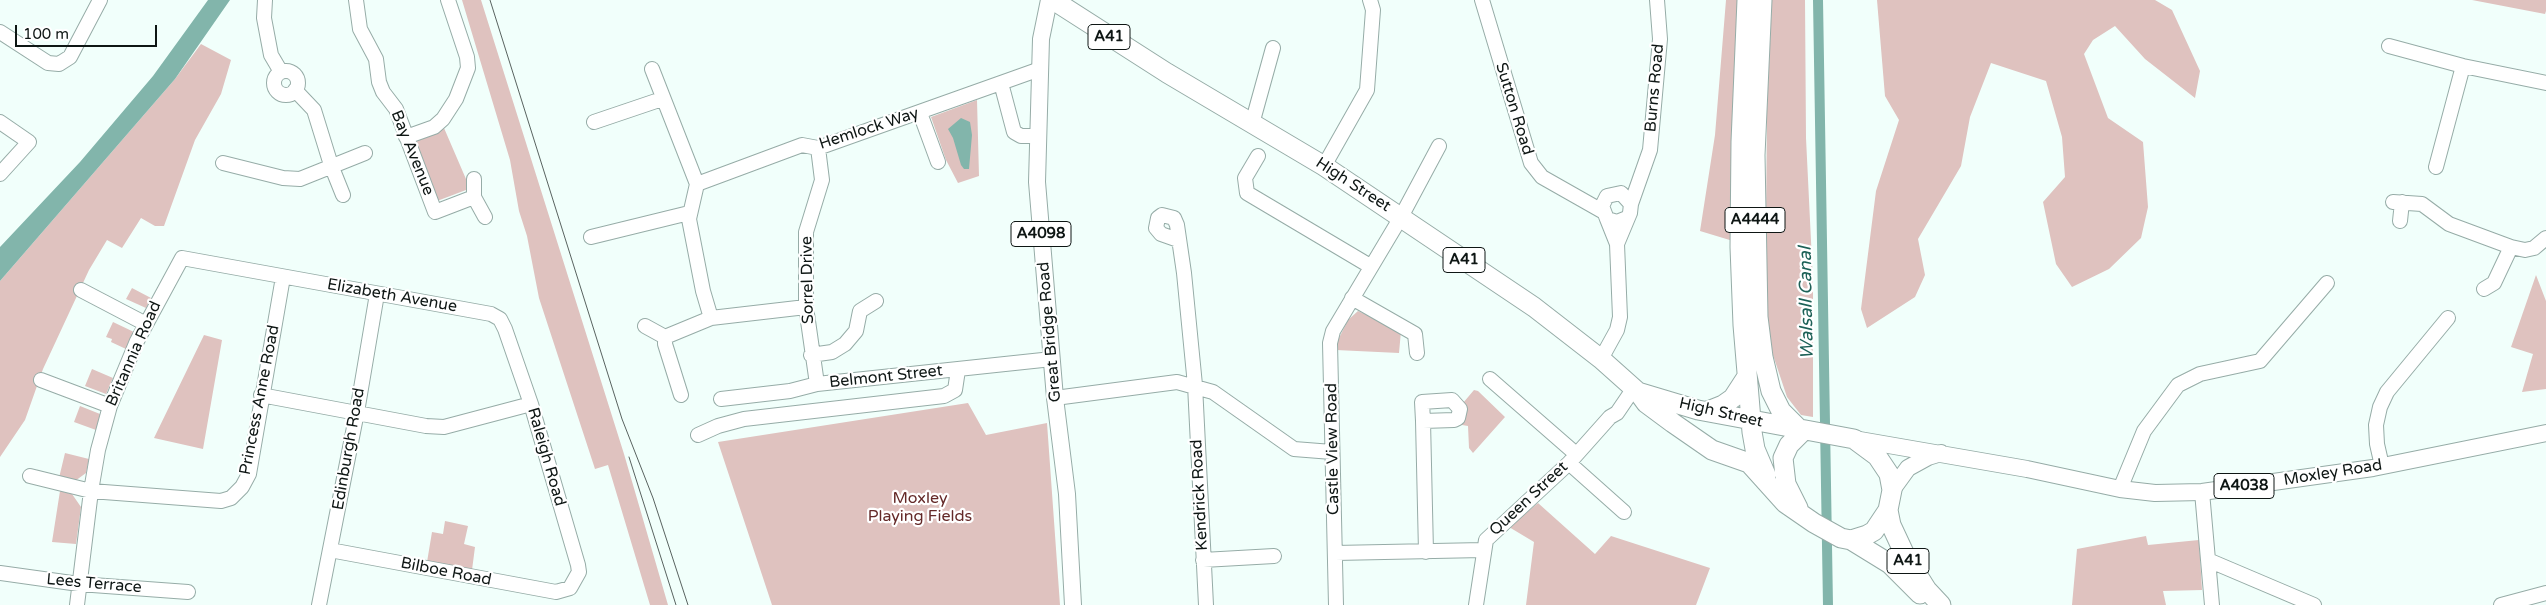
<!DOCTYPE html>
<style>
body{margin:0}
#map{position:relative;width:2546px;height:605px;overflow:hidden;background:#f1fffb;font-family:"Varela Round",sans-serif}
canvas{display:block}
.scale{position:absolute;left:15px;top:25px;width:142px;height:22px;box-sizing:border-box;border:2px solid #0e1614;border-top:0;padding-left:6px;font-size:15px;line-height:18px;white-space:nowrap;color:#0e1614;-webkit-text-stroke:4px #fff;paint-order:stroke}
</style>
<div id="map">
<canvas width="2546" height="605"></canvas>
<div class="scale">100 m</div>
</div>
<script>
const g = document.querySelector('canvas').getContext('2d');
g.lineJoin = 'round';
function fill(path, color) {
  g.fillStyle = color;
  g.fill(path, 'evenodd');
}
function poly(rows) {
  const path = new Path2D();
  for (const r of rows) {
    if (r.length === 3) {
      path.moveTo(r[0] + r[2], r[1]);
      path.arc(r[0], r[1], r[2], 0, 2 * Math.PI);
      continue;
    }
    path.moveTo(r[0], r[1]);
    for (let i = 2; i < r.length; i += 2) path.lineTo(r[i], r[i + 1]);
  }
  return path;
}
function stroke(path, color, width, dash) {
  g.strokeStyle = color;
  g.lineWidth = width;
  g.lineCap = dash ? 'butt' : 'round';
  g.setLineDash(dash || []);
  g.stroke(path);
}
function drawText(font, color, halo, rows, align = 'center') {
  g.font = font + ' "Varela Round",sans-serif';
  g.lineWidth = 4.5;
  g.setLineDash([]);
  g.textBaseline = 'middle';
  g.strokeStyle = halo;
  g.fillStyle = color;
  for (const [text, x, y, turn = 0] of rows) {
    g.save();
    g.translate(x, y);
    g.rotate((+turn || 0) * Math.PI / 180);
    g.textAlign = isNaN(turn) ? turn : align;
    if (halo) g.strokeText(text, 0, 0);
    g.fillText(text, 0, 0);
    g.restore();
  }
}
fill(poly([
 [462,0,481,0,624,454,668,605,650,605,608,465,595,469,539,298,527,236,519,211,510,160],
 [1726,0,1739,0,1733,241,1700,231,1715,135],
 [1772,0,1805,0,1806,138,1813,282,1813,417,1801,415,1787,397,1765,331,1767,110],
 [1877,0,2155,0,2172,10,2200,71,2195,98,2145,59,2115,26,2093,40,2084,54,2108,118,2143,142,2148,207,2141,238,2109,269,2072,287,2056,264,2043,202,2065,177,2062,137,2046,81,1991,63,1970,117,1961,166,1918,239,1925,275,1915,297,1867,328,1861,309,1876,191,1899,120,1885,96],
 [2472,0,2546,0,2546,11,2545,14],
 [201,44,231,60,221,94,195,140,164,226,155,226,141,218,122,248,107,240,89,270,43,369,25,420,0,457,0,281,175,79],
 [977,100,979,176,958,183,946,160,931,117],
 [444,128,469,186,466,190,437,201,412,139],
 [2536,275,2546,301,2546,389,2522,392,2533,354,2511,347],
 [132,288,151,298,146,308,126,299],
 [1358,311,1401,331,1399,353,1336,350,1338,340,1348,320],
 [113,322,134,332,126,349,111,342,112,339,106,337],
 [204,335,222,340,203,449,154,438],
 [92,369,113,378,106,394,85,386],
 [1474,390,1478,391,1505,417,1473,453,1469,448,1468,426,1462,425,1463,403],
 [968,403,986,435,1047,423,1060,605,772,605,718,442],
 [80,406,100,414,96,430,74,422],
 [65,453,89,459,86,473,75,481,59,478],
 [60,491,72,494,81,507,76,544,52,542],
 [1538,503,1595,554,1611,536,1710,568,1696,605,1526,605,1534,542,1509,527],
 [445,521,468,526,464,544,475,547,472,570,427,562,432,532,443,534],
 [2146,536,2148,545,2199,540,2202,590,2163,591,2166,605,2072,605,2077,549]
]), '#dfc2bf');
fill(poly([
 [208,0,230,0,175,79,0,281,0,247,80,162,153,76],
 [961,118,970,122,972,135,969,169,964,169,961,165,953,138,948,129]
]), '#82b5ab');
stroke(poly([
 [1818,0,1828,605]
]), '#82b5ab', 10);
const minor = poly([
 [265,0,264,18,271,55,281,72],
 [356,0,360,29,376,59,379,82,383,92,396,109,435,212,474,197],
 [1482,0,1531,163,1542,177,1602,211],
 [0,32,48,63,59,64,70,57,100,0],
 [2389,46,2463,66,2546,83],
 [652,69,697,184,689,219,703,291,711,318,665,337,665,344,681,395],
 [286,83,12],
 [1001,83,1014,132,1021,136,1038,136],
 [295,90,314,110,331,165,343,195],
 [920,113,938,162],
 [0,122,29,142,0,174],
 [594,122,662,99],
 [1252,124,1273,48],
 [406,137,434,127,443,119,456,99,468,68,467,57,448,0],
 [1258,156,1245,178,1247,193,1370,266],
 [223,163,283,178,300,179,365,153],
 [1324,166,1367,90,1373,10,1370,0],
 [2436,167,2463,66],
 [474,179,474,197,485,217],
 [697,184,802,145,818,148,1040,69],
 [2393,202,2422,204,2449,224,2511,247,2525,250,2534,248,2546,238],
 [1631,204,1650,150,1660,39,1657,0],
 [2400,221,2402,202],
 [591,237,689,213],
 [1178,240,1161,234,1156,228,1158,218,1162,215,1174,218,1177,225,1184,273,1195,385,1206,605],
 [1617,244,1630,213,1631,204,1621,193,1607,196,1602,206,1607,219,1617,222,1627,218],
 [2484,289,2494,283,2511,247],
 [81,290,146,324],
 [1352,298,1415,334,1417,353],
 [711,318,806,307],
 [645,326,665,337],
 [811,355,832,352,845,344,856,331,860,311,876,301],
 [1601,359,1617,330,1620,317,1617,244,1607,219],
 [1490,379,1576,454],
 [41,380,110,406],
 [817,384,806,307,806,232,822,180,818,148],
 [261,395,426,426,444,427,531,404],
 [1055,398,1177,382,1213,392,1294,449,1332,452],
 [721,399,790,391,817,384,1052,359],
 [1423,421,1454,420,1458,418,1460,409,1452,400,1422,402,1423,421,1426,552],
 [698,435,718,426,744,419,944,396,955,390,958,370],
 [1569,463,1624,512],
 [2382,466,2377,444,2376,425,2380,407,2387,392,2448,318],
 [30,476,91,491,221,501,231,498,242,487,249,474,283,277],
 [2120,489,2144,431,2178,385,2200,374,2260,361,2327,283],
 [2202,492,2212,605],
 [1335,553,1483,550],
 [1203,560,1274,556],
 [2208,560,2314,605],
 [0,573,79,584,188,592],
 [77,605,91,491,98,450,110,406,137,341,182,258,491,314,500,319,505,329,531,404,578,565,579,572,570,588,556,592,330,550],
 [319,605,357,412,377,294],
 [1336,605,1330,343,1333,331,1401,217,1439,146],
 [1476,605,1486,540,1569,463,1610,417,1617,413,1634,388],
 [2501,605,2546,593]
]);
const major = poly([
 [1049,0,1041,39,1037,182,1055,398,1067,494,1073,605],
 [1854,439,2027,469,2120,489,2155,493,2202,492,2373,468,2546,433],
 [1892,490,1908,468,1928,457,1941,453]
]);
const highway = poly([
 [1053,0,1167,73,1324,166,1534,307,1601,359,1638,392,1646,403,1673,423,1712,450,1749,463,1785,503,1814,523,1841,538,1851,540,1867,535,1874,531,1888,510,1892,490,1889,474,1877,456,1854,439,1698,410,1638,392],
 [1747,0,1741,142,1740,247,1743,325,1752,432,1755,449,1766,475],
 [1762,0,1755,155,1758,317,1763,357,1771,391,1781,411,1799,429],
 [1708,411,1723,405,1733,398,1746,378],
 [1798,508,1786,484,1783,458,1789,445,1804,430],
 [1888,510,1891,525,1905,555,1927,590,1941,605],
 [1851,540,1890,564,1920,594]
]);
stroke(minor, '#96aca7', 16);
stroke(major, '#96aca7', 18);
stroke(highway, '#96aca7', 21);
stroke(minor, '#fff', 14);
stroke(major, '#fff', 16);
stroke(highway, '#fff', 19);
stroke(poly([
 [490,0,622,419,653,498,688,605],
 [629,457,676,605]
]), '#58625f', 1);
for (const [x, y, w] of [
 [1109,37,42],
 [1755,220,60],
 [1041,234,60],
 [1464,260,42],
 [2244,486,60],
 [1908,561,42]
]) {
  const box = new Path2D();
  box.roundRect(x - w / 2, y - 12.5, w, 25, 4);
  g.fillStyle = '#fff';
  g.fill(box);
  stroke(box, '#0e1614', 1);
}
drawText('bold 15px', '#0e1614', null, [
 ["A41",1109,37],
 ["A4444",1755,220],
 ["A4098",1041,234],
 ["A41",1464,260],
 ["A4038",2244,486],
 ["A41",1908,561]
]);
drawText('16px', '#0e1614', '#fff', [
 ["Burns Road",1655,88,-85],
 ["Sutton Road",1514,109,73],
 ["Hemlock Way",869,129,-18],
 ["Bay Avenue",412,153,68],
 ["High Street",1353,185,33],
 ["Sorrel Drive",808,280,-91],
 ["Elizabeth Avenue",392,296,10],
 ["Great Bridge Road",1050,332,-95],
 ["Britannia Road",134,354,-66],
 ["Belmont Street",886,377,-6],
 ["Princess Anne Road",260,400,-79],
 ["High Street",1721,413,13],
 ["Edinburgh Road",349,449,-80],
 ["Castle View Road",1333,449,-91],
 ["Raleigh Road",546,457,74],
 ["Moxley Road",2333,473,-9],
 ["Kendrick Road",1200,495,-93],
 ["Queen Street",1529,499,-43],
 ["Bilboe Road",446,572,11],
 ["Lees Terrace",94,584,5]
]);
drawText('16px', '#642928', '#fff', [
 ["Moxley",920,499],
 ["Playing Fields",920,517]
]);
drawText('italic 18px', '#1d6157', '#fff', [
 ["Walsall Canal",1807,303,-91]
]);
</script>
